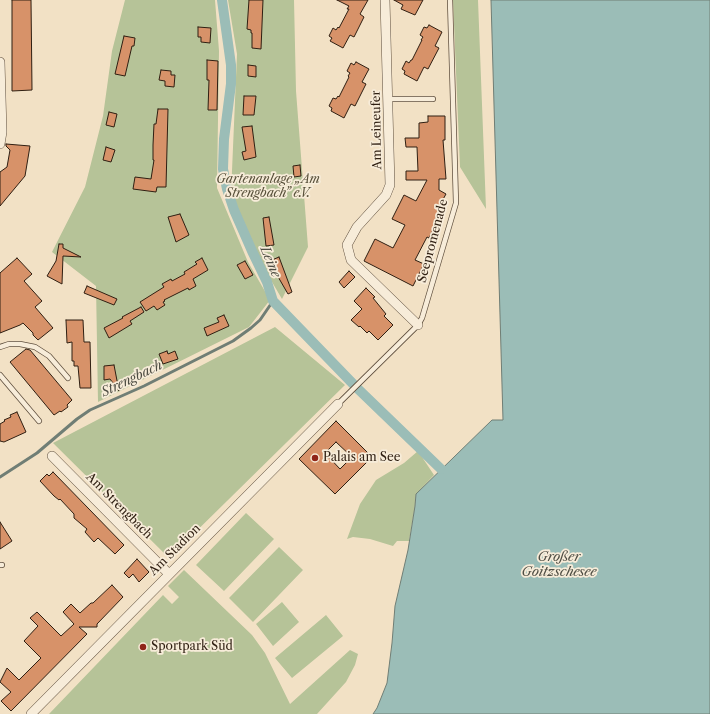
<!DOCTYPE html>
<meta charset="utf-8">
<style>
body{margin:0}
canvas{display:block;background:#f2e1c5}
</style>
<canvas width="710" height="714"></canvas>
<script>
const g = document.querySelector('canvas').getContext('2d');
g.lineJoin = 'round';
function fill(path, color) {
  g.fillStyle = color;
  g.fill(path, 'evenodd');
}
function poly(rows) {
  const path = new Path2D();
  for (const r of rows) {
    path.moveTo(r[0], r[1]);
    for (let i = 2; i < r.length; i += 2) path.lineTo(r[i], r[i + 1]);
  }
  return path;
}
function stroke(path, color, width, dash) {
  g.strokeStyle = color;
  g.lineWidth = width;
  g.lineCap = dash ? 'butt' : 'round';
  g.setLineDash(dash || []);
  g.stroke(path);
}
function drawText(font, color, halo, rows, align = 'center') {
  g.font = font + ' "Libre Caslon Text",serif';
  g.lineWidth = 3.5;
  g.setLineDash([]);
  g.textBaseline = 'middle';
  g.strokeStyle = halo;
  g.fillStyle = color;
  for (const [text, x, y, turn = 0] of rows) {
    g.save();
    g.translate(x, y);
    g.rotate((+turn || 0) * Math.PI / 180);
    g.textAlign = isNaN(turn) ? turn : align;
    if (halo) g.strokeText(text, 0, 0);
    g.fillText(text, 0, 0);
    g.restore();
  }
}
fill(poly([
 [125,0,215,0,219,51,217,188,248,262,270,300,249,327,98,402,96,286,52,252,85,187,103,116,112,51],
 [228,0,294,0,296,91,308,247,282,299,259,260,231,194,237,54],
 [453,0,478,0,486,209,460,167],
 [275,327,345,385,169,558,53,443],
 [418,451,434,475,416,494,415,506,409,541,397,541,393,546,370,539,353,537,347,539,360,504,376,480,404,463],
 [246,513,274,539,224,591,196,565],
 [279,547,303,570,253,622,229,598],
 [184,570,252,635,265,653,290,704,350,650,358,654,355,665,346,682,317,714,49,714,163,595,172,604,179,597,168,586],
 [282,602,299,622,273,646,256,624],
 [326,615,343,636,292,678,275,658]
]), '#b6c398');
const water = poly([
 [491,0,710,0,710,714,373,714,377,708,387,683,392,643,395,606,408,550,415,506,416,494,492,420,503,420,491,0]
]);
fill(water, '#9bbdb7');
stroke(water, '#707e75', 1);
stroke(poly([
 [0,477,37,453,77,419,90,410,144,386,233,341,251,328,260,320,273,301]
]), '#707e75', 3);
stroke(poly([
 [222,0,231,65,231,84,224,139,223,169,227,189,234,210,252,251,267,282,273,301,357,388,441,469]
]), '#9bbdb7', 10);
const building = poly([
 [12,0,31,0,32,90,12,91,12,0],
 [249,0,263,0,261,49,252,48,252,33,251,33,251,30,247,29,249,0],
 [337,0,368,0,360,14,364,17,354,37,350,35,343,48,330,41,332,38,329,36,333,28,336,30,338,27,339,28,349,9,347,9,349,6,337,0],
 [394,0,423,0,415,15,401,9,403,5,394,0],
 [429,25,442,32,435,46,439,48,428,69,424,67,417,81,404,74,405,71,402,69,406,61,409,63,411,60,412,60,422,40,421,40,423,37,420,35,424,27,427,28,429,25],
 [198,27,211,28,210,43,201,42,201,37,198,37,198,27],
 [124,36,135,38,134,46,132,46,125,76,115,74,124,36],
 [207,60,218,61,217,110,208,110,209,80,207,80,207,60],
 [356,62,369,69,362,82,366,84,355,106,351,104,344,118,331,111,332,108,329,106,333,98,336,99,338,96,339,97,349,77,348,76,350,73,347,71,351,63,354,65,356,62],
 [248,65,256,66,256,77,248,76,248,65],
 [161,70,171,71,171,75,175,75,174,87,165,86,165,81,159,80,161,70],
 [244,96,256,96,254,115,243,115,244,96],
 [158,109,168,109,166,187,157,187,156,192,133,189,135,177,151,179,154,160,153,160,153,145,154,124,156,124,158,109],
 [109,112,117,114,114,127,106,125,109,112],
 [428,116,445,116,445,140,443,140,446,179,439,179,439,190,446,194,441,203,444,204,434,223,436,224,429,238,427,237,415,260,424,264,413,286,364,261,375,239,393,248,405,225,392,219,404,195,416,201,427,180,406,180,406,171,418,171,417,147,406,147,405,138,419,138,419,123,428,122,428,116],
 [252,126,256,157,244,160,242,152,246,151,242,127,252,126],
 [6,144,30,146,25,176,0,206,0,172,7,167,10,150,6,146,6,144],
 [106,147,115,150,111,162,103,160,106,147],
 [300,165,301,176,294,177,293,166,300,165],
 [180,214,189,235,176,242,168,217,180,214],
 [269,217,274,245,266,246,263,218,269,217],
 [59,244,63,244,63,248,81,257,63,256,62,284,47,276,56,261,59,244],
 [279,257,292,292,288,294,277,275,272,260,279,257],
 [17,258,32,274,24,281,42,301,35,307,53,328,38,340,33,335,33,333,23,323,20,325,0,333,0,273,17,258],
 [202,258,208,270,193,279,196,286,189,290,188,288,164,300,165,301,163,302,165,305,157,310,154,306,146,311,140,302,164,287,162,284,171,279,172,281,185,274,184,272,197,264,195,262,202,258],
 [245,261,253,275,245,279,237,265,245,261],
 [349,271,355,277,344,288,339,282,349,271],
 [87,286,117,299,114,305,84,293,87,286],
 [366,288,375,297,373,298,386,314,384,316,393,325,378,340,369,331,367,333,360,326,359,327,351,320,362,309,354,301,366,288],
 [141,307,144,312,130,321,132,324,109,338,104,328,123,318,122,317,141,307],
 [224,315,229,326,207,336,204,328,219,322,217,318,224,315],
 [66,320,83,320,84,342,90,342,91,388,80,388,78,366,74,366,74,361,72,361,72,342,67,343,66,320],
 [26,349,30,350,72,400,67,405,68,407,61,412,60,411,54,415,10,362,26,349],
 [167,351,168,354,175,351,178,359,163,364,159,354,167,351],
 [114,365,119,391,110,379,104,380,104,366,114,365],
 [17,412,26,432,4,442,0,441,0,424,5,421,4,420,11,417,10,415,17,412],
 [336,421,372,457,335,494,299,459,336,421],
 [336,442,352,457,340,469,325,453,336,442],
 [53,472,124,545,115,554,98,538,94,542,85,532,87,529,74,518,74,514,60,499,59,500,54,496,40,481,47,474,49,476,53,472],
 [0,522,12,541,0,549,0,522],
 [137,559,149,572,139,582,133,574,129,578,124,573,137,559],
 [112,585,123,597,97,624,97,627,79,627,87,634,11,711,1,701,11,692,0,682,7,668,19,680,41,658,24,641,38,626,30,618,37,612,61,636,74,624,63,612,71,604,80,613,91,603,93,603,112,585]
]);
fill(building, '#d79269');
stroke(building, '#2f1f12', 1);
const lane = poly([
 [388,99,433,99],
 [0,347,9,344,20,344,35,347,49,356,68,378],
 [0,375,39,421],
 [338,404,418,325,422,318,456,203,450,0],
 [0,565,2,565]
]);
const street = poly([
 [385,0,390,185,386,195,357,227,347,245,351,260,418,325],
 [0,62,2,132,0,144],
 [52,456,168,573],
 [31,714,338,404]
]);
stroke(lane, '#60503f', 6);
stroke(street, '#60503f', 10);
stroke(lane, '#f7ecd9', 4.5);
stroke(street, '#f7ecd9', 9);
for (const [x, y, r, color] of [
 [315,458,4,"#8f2418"],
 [143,647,4,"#8f2418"]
]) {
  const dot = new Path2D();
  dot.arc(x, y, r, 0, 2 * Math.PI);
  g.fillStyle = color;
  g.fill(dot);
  stroke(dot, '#f7ecd9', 1.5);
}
drawText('12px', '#2f1f12', '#f7ecd9', [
 ["Am Leineufer",377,130,-91],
 ["Seepromenade",433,241,-75],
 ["Am Strengbach",119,506,45],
 ["Am Stadion",175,550,-45]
]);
drawText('italic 12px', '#58503a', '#f7ecd9', [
 ["Gartenanlage „Am",268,180],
 ["Strengbach” e.V.",268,194]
]);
drawText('12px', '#2f1f12', '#f7ecd9', [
 ["Palais am See",323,458],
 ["Sportpark Süd",151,647]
], 'left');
drawText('italic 13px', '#4f4e44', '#f7ecd9', [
 ["Leine",270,262,67],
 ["Strengbach",132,379,-26],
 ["Großer",559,557],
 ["Goitzschesee",559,572]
]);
</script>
